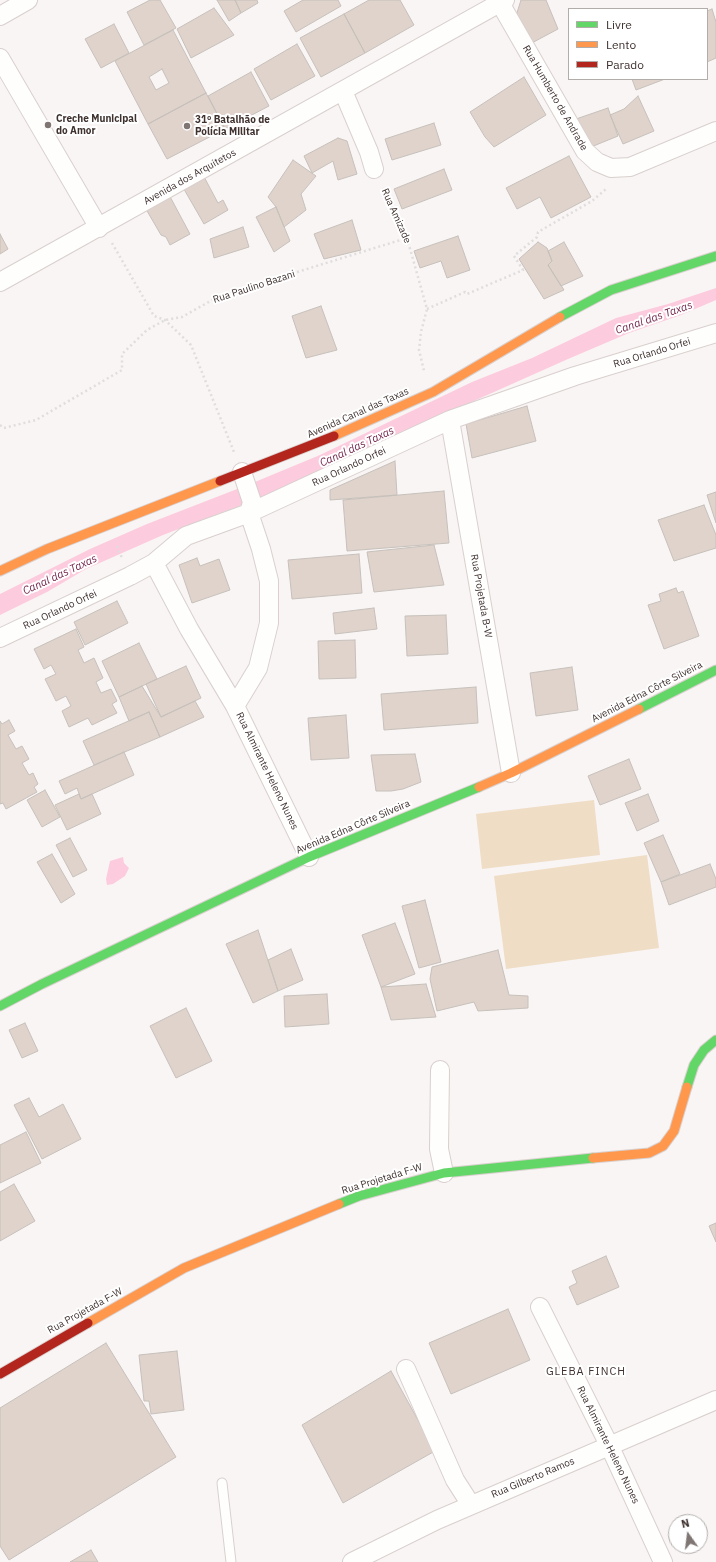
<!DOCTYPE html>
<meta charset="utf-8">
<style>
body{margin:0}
#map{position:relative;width:716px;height:1562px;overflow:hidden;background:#f9f5f4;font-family:"IBM Plex Sans",sans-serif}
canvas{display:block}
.legend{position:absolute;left:568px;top:8px;width:140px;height:72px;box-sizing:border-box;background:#fff;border:1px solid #b2adab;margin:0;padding:5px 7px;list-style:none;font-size:12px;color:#3e312e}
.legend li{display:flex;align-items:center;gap:8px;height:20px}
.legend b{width:20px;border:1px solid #b2adab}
.north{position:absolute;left:668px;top:1514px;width:40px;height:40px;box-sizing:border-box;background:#fff;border:1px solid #b2adab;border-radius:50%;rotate:346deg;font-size:11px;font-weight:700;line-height:16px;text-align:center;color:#3e312e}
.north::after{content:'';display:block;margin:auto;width:14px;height:18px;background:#7f7673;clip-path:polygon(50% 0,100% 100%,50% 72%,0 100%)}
</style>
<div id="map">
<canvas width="716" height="1562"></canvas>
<ul class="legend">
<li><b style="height:5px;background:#63d668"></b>Livre</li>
<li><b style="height:5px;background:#ff974d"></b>Lento</li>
<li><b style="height:5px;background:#b3261e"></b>Parado</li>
</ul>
<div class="north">N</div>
</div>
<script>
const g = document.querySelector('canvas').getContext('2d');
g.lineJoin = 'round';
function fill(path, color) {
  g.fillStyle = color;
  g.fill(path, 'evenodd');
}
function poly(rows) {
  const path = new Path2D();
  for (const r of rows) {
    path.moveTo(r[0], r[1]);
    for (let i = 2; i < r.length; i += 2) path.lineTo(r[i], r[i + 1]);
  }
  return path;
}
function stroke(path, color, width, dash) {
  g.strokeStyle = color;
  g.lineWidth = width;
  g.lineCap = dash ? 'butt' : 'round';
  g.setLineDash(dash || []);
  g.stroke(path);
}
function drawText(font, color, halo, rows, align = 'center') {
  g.font = font + ' "IBM Plex Sans",sans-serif';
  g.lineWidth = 4;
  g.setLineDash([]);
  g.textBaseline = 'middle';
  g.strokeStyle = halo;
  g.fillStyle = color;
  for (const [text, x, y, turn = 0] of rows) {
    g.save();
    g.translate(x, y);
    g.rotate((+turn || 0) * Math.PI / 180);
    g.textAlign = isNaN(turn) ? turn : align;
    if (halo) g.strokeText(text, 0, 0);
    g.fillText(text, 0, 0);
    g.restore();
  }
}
fill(poly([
 [594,800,600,855,482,869,476,814],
 [647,855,659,948,506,969,494,876]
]), '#efddc6');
fill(poly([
 [716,288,716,300,681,315,629,333,568,359,456,409,319,473,255,500,163,535,86,569,47,592,0,615,0,594,90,549,147,524,250,484,320,455,472,382,532,358,616,318,668,304],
 [123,857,124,863,129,868,125,876,113,884,107,885,106,879,110,861]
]), '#fccbde');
const building = poly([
 [150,0,160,0,176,28,144,45,127,12,150,0],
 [217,0,235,0,241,13,229,21,217,0],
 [235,0,257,0,258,3,241,13,235,0],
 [303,0,338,0,341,6,296,32,284,11,303,0],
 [369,0,400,0,414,25,365,53,344,14,369,0],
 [521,0,546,0,558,29,528,45,516,16,521,0],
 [214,8,234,35,191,58,177,29,214,8],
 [712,9,716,22,716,58,707,62,707,11,712,9],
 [344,14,365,53,321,77,300,38,344,14],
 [114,24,129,53,101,68,85,39,114,24],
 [173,30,206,93,148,124,115,61,173,30],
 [162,69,169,83,156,90,149,77,162,69],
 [297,44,315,76,271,100,254,69,297,44],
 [251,72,269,106,225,129,208,96,251,72],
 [524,77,546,115,494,147,485,137,470,112,524,77],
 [632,79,665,79,636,90,632,79],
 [206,93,225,129,167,159,148,124,206,93],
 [638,96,654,131,623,144,610,115,624,109,638,96],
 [608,108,618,136,591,147,576,119,608,108],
 [434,123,441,145,392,160,385,139,434,123],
 [338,138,347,141,357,174,338,180,333,161,312,173,304,156,338,138],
 [569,156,591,197,551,218,540,197,517,209,506,188,569,156],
 [293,160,316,176,301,194,306,210,284,227,276,207,268,197,293,160],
 [444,169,452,190,402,209,394,189,444,169],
 [202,173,218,203,223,200,228,210,204,224,181,184,202,173],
 [167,191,190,234,170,245,166,237,161,235,143,204,167,191],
 [276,207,290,241,274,252,256,217,276,207],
 [352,220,361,250,324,259,314,234,352,220],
 [243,227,249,247,214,258,210,239,243,227],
 [0,234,8,249,0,254,0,234],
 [458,236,470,270,447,278,441,261,420,268,414,251,458,236],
 [538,242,547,248,552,261,548,265,564,290,544,299,519,259,538,242],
 [564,242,583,276,561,286,548,265,552,261,548,251,564,242],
 [321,306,337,350,306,358,292,316,321,306],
 [527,406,536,441,472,458,466,424,527,406],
 [395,461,397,495,330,500,330,490,395,461],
 [444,491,449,543,347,551,343,500,444,491],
 [716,492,716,523,707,495,716,492],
 [704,505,716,535,716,548,674,561,658,520,704,505],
 [434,545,444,585,374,592,367,552,434,545],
 [359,554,362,593,292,599,288,560,359,554],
 [197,558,200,566,219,559,230,590,192,603,179,565,197,558],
 [676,588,678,593,683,591,699,636,664,649,648,605,661,601,659,594,676,588],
 [117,601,128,623,85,645,74,622,117,601],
 [374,608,377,629,335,634,333,613,374,608],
 [446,615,448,654,407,656,405,616,446,615],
 [76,629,84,647,78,650,84,663,94,658,103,678,96,682,101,693,111,689,117,701,112,704,117,713,92,725,88,718,69,727,62,711,71,706,66,696,56,701,45,679,56,674,51,665,44,669,34,649,76,629],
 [355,640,356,678,319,679,318,641,355,640],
 [139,643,157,679,119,697,102,661,139,643],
 [186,666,201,698,161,717,146,684,186,666],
 [572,667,578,710,536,716,530,673,572,667],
 [142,686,161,717,195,701,204,717,160,737,149,712,129,721,119,697,142,686],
 [476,687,478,723,384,730,381,694,476,687],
 [149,712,160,737,94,765,83,741,149,712],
 [346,715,349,758,311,760,308,718,346,715],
 [9,720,15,731,8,735,16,749,22,746,29,759,22,763,29,775,33,773,38,784,34,787,37,792,6,809,3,803,0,804,0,721,2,724,9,720],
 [124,752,134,775,81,799,77,788,65,794,59,781,124,752],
 [415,754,421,782,403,789,391,791,376,791,371,755,415,754],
 [629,759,641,789,600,805,588,776,629,759],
 [45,790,60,817,42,827,27,800,45,790],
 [79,794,81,799,92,794,101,814,67,830,55,805,79,794],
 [648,794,659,821,637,831,625,803,648,794],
 [663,835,680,874,661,882,644,843,663,835],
 [70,838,87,870,73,877,56,845,70,838],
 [52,854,75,894,61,903,37,862,52,854],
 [710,864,716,879,716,887,669,905,661,882,710,864],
 [425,900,441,962,419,968,402,906,425,900],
 [395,923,415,974,381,987,362,935,395,923],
 [258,930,278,991,253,1003,226,944,258,930],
 [291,949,303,980,278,991,268,960,291,949],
 [498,950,509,995,528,996,528,1008,478,1011,474,1002,437,1011,430,979,432,967,498,950],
 [426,984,436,1017,391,1020,381,987,426,984],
 [327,994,329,1024,285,1027,284,996,327,994],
 [186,1008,212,1061,176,1078,150,1026,186,1008],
 [25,1023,38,1051,22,1058,9,1030,25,1023],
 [29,1098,39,1117,63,1104,81,1139,42,1159,14,1105,29,1098],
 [26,1132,41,1163,0,1183,0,1145,26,1132],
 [14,1184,35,1221,0,1241,0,1192,14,1184],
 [716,1223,716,1242,709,1226,716,1223],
 [606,1256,619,1287,577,1305,569,1287,577,1283,572,1271,606,1256],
 [508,1309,530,1360,451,1394,429,1343,508,1309],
 [106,1343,176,1457,9,1560,0,1546,0,1408,106,1343],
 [177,1351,184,1410,151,1414,149,1401,144,1401,139,1355,177,1351],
 [391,1371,435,1451,343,1503,302,1425,391,1371],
 [91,1550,98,1562,70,1562,91,1550]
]);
fill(building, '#e0d3cb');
stroke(building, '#c6c0bb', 1);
const lane = poly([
 [222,1483,231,1562]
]);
const street = poly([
 [500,3,585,151,597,162,611,168,630,167,716,131],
 [0,16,28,0],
 [0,58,99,228],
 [343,91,369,152,374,169],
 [0,282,505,0],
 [450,420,511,773],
 [154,563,189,629,235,706,309,857],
 [0,638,130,576,154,563,186,536,249,513,450,420,575,376,716,333],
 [235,706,258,668,269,623,269,581,261,549,249,513,252,502,242,472],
 [440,1070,439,1149,444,1173],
 [540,1307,609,1445,663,1562],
 [406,1369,455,1480,471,1505],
 [352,1562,437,1520,716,1400]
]);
const fast = poly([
 [560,317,611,290,716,256],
 [639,709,716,670],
 [0,1006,42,984,309,857,479,787],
 [687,1087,694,1065,704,1050,716,1040],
 [339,1204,359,1196,444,1173,593,1158]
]);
const slow = poly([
 [334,436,433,392,560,317],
 [0,571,47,549,220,481],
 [479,787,511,773,639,709],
 [593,1158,649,1153,663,1146,674,1131,687,1087],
 [88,1323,184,1268,339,1204]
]);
const jam = poly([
 [220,481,334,436],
 [0,1374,88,1323]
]);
stroke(lane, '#d9d0ce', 11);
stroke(street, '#d9d0ce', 20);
stroke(fast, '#d9d0ce', 11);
stroke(slow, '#d9d0ce', 11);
stroke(jam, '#d9d0ce', 11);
stroke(poly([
 [383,188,407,238,427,309,421,332,419,350,424,371],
 [112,243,154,316,165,320,191,345,234,452],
 [427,309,465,292,467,294,523,270,514,256,537,237,538,232,592,201,606,189],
 [0,425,4,428,36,420,122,370,122,354,147,330,165,320,182,317,214,299,239,290,407,238],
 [117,546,122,558]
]), '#dfdddd', 2.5, [2, 3]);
stroke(lane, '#fefefd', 9);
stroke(street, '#fefefd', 18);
stroke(fast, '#63d668', 9);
stroke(slow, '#ff974d', 9);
stroke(jam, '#b3261e', 9);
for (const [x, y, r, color] of [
 [48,125,4,"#7f7673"],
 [187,126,4,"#7f7673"]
]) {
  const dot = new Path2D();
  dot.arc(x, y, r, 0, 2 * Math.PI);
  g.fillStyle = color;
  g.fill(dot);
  stroke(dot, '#fff', 1.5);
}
drawText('10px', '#3e312e', '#fff', [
 ["Rua Humberto de Andrade",555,98,60],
 ["Avenida dos Arquitetos",190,177,-29],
 ["Rua Amizade",396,216,66],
 ["Rua Paulino Bazani",254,287,-18],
 ["Rua Orlando Orfei",652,353,-17],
 ["Avenida Canal das Taxas",358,413,-24],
 ["Rua Orlando Orfei",349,467,-25],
 ["Rua Projetada B-W",481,596,80],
 ["Rua Orlando Orfei",60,610,-25],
 ["Avenida Edna Côrte Silveira",647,692,-27],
 ["Rua Almirante Heleno Nunes",267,771,64],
 ["Avenida Edna Côrte Silveira",353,827,-23],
 ["Rua Projetada F-W",382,1179,-17],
 ["Rua Projetada F-W",85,1311,-29],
 ["Rua Almirante Heleno Nunes",608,1445,64],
 ["Rua Gilberto Ramos",533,1478,-23]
]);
drawText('bold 10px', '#3e312e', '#fff', [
 ["Creche Municipal",56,119],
 ["do Amor",56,131],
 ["31º Batalhão de",195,120],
 ["Polícia Militar",195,132]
], 'left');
drawText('italic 11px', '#73264c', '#fff', [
 ["Canal das Taxas",654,318,-19],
 ["Canal das Taxas",357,447,-25],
 ["Canal das Taxas",60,575,-25]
]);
g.letterSpacing = '1px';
drawText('11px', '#3e312e', '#fff', [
 ["GLEBA FINCH",586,1372]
]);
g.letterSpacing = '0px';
</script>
